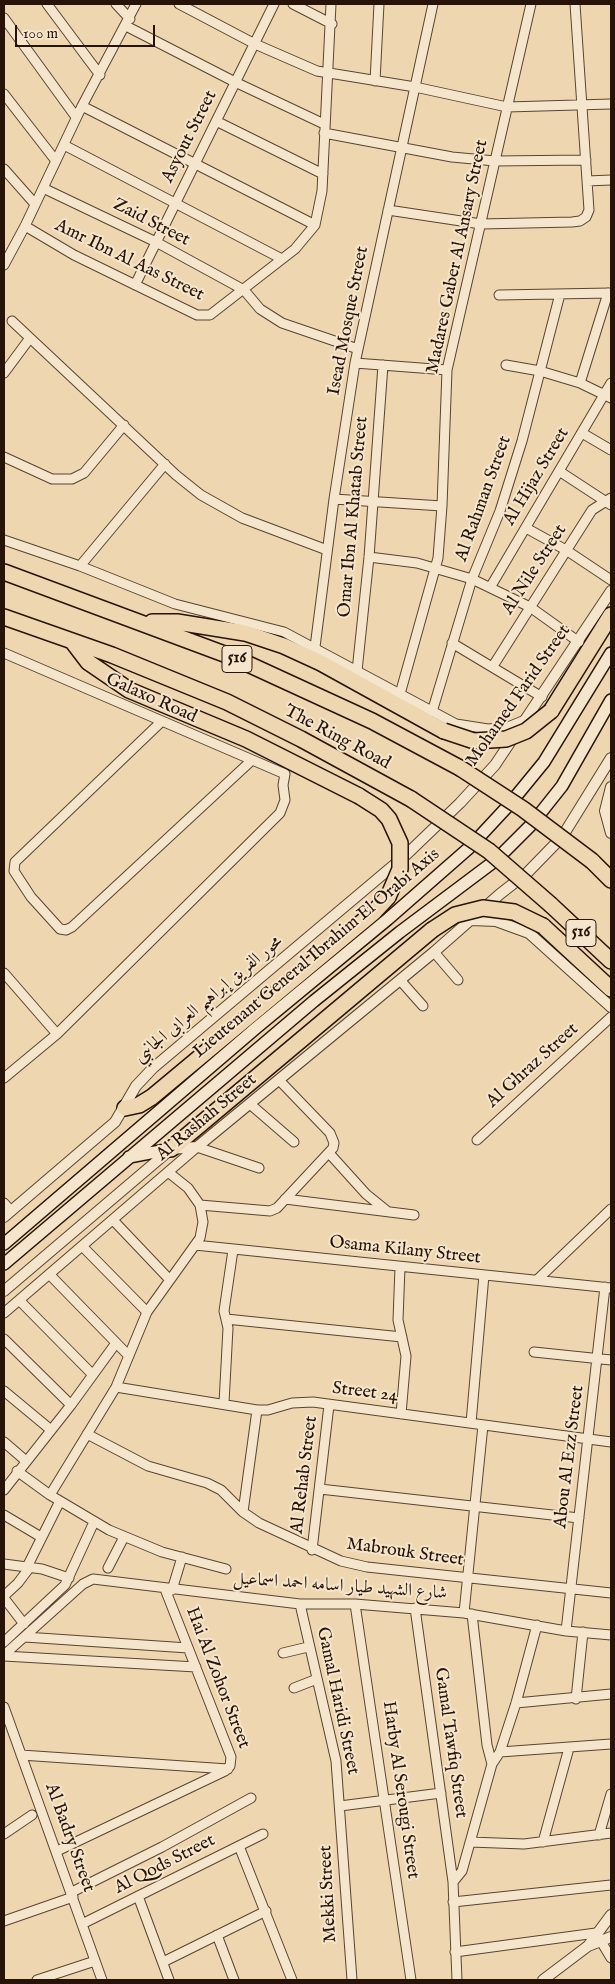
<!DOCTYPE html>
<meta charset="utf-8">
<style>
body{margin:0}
#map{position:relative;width:615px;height:1984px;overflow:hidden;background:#eed7b0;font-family:"IM FELL English",serif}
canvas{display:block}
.frame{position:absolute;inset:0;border:5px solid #271307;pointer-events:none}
.scale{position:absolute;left:15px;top:25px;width:140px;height:22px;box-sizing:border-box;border:2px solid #271307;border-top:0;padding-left:6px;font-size:15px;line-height:18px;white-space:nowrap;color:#271307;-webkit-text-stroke:4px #f4e5cc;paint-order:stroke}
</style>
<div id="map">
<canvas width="615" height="1984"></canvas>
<div class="frame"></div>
<div class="scale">100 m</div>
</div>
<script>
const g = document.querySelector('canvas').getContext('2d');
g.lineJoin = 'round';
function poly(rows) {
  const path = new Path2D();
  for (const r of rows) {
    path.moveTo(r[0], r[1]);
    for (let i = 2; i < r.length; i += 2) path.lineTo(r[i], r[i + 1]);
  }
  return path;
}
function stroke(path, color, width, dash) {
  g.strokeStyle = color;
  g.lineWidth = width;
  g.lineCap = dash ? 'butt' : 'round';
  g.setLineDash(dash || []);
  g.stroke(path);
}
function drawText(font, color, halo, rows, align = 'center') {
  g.font = font + ' "IM FELL English",Amiri,serif';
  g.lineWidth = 4;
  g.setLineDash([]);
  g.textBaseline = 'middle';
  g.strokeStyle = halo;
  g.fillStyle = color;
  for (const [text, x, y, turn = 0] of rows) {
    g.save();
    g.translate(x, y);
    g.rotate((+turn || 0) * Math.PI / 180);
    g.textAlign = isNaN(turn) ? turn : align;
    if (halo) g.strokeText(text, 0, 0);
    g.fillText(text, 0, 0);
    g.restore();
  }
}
const minor = poly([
 [47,4,100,75],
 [116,4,130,19],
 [179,4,255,44,317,71,415,87,507,107,611,104],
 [293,4,332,24],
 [4,18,76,117],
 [126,26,235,82,324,124],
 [375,81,379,4],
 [4,94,56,161],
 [82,106,315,225],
 [216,121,323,174],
 [324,133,452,157,495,161,586,160],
 [64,145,282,259],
 [4,169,35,204],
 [587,181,611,180],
 [43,188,156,242,244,290,260,309,282,323,358,349],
 [388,210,481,224,572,222,580,221,586,217,589,210,575,4],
 [25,226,74,255,197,315,210,315,295,249,315,225,322,191,331,4],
 [4,265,25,226,82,106,136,4],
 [135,285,274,4],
 [499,295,611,293],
 [12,321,176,475,201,495,242,518,327,550],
 [355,363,447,370],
 [506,365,540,371,580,383,611,398],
 [4,373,30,338],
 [580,383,608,293],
 [582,433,611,450],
 [4,457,52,479,72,479,84,473,124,425],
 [559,471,611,505],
 [334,499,442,506],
 [526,528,566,550,611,580],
 [4,540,80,566,175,604,284,632,456,724,488,729,508,727,525,720],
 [369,557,417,563,472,579,530,607,579,642],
 [80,566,165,464],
 [491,586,611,383],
 [452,643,542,697],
 [315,647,334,499,355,363,433,4],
 [4,653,285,774,283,785,285,800,280,813,57,1034,4,1078],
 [493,666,592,510,611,498],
 [357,671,369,557,383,365],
 [400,694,438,558,442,506,447,370,531,4],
 [432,712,472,579,500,511,522,441,560,294],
 [161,722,15,862,14,871,31,897,60,929,66,930,72,927,251,761],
 [434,952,458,980],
 [4,973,57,1034],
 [400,980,423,1006],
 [250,1104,294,1142],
 [477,1140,611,1017],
 [329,1153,366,1194,387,1211],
 [285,1199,414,1215],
 [4,1203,11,1211],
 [200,1205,270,1211,277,1208,333,1148,334,1143,330,1133,279,1080],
 [113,1220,170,1280],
 [195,1245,611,1288],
 [82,1246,147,1312],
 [400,1267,398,1320,406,1356,401,1414],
 [49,1274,129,1356],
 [537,1280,611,1209],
 [19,1300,93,1375],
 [4,1313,197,1147,259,1168],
 [226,1319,402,1337],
 [4,1339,71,1405],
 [534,1352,611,1360],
 [116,1387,257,1410,268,1410,292,1403,313,1402,611,1442],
 [4,1391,51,1430],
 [224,1403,228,1328,224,1311,233,1250],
 [471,1423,484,1275],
 [87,1434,148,1466,207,1483,221,1490,243,1512,259,1523,341,1561,367,1567,611,1593],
 [4,1442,26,1461],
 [17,1471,50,1495,109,1530,162,1552,226,1569],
 [320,1489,579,1518],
 [4,1490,71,1405,116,1343],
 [50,1495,116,1387,147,1312,200,1238,203,1222,200,1205,188,1188,168,1172],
 [243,1512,257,1410],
 [4,1515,41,1537],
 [312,1550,329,1405],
 [4,1564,42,1569,69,1578],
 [27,1567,60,1501],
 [108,1568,124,1537],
 [172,1590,182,1557],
 [4,1596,18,1583,30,1567],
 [4,1598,24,1624],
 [300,1604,336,1761,352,1980],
 [355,1604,411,1980],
 [415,1608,453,1882,457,1980],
 [464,1613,483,1425],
 [472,1614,487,1745,492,1764],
 [566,1631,605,1287],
 [25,1637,188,1648],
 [4,1642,65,1585,94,1522],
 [283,1653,308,1647],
 [4,1655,83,1584,93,1579,300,1604,355,1604,464,1613,566,1631,611,1635],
 [4,1656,196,1667],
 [294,1688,317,1679],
 [576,1699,583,1632],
 [516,1703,611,1694],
 [4,1707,102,1980],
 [500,1752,611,1744],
 [21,1755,228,1769],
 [340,1806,441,1793],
 [4,1834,32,1815],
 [599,1835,611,1794],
 [470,1842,524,1844,611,1833],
 [543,1842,569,1748],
 [239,1846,292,1980],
 [57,1851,225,1771,230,1766,231,1757,165,1589],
 [453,1882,462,1871,492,1764,500,1752,516,1703,537,1625],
 [72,1892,162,1847,251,1798],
 [138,1896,169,1980],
 [453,1902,611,1885],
 [4,1921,73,1897],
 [82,1924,263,1834],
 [217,1935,234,1980],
 [455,1952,596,1933,611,1958],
 [163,1962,266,1911],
 [37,1980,95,1961]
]);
const tertiary = poly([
 [611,787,605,811,611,833],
 [471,920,496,921,529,933,611,1007],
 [4,1217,115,1122,136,1086,153,1068,407,854,460,803,495,765,611,591],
 [4,1291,171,1149,197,1147,434,952,500,894,527,873,562,837,611,758],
 [588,1946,611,1915],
 [543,1980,588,1946,611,1937]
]);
const secondary = poly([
 [129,1157,171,1149],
 [4,1244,256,1028,388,919,469,848,508,806,544,762,611,653],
 [4,1264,314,1001,400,932,496,860,531,825,562,786,611,700]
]);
const motorway = poly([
 [4,572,235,658,372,721,460,768],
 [4,617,112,655,227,702,301,739,411,799],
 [152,622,177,622,245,633,284,646,321,663,444,731],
 [72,641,88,662,129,690,246,739,359,796],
 [551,711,611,615],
 [592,861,611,880],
 [551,905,611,961],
 [543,926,611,989],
 [125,1108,139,1105,152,1097,373,913,388,897],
 [171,1149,432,930]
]);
stroke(minor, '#594431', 11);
stroke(tertiary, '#594431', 12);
stroke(secondary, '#271307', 14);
stroke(motorway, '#271307', 18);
stroke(minor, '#f4e5cc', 9);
stroke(tertiary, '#f4e5cc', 10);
stroke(secondary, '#f4e5cc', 11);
stroke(motorway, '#eed7b0', 15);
const motorwayBridge = poly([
 [444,731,474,741,506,739,526,731,551,711],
 [460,768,523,809,592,861],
 [359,796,381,810,389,819,400,843,400,869,388,897],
 [411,799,489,851,551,905],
 [432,930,455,915,483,908,514,912,543,926]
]);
stroke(motorwayBridge, '#271307', 18, []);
stroke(motorwayBridge, '#eed7b0', 15);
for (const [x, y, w] of [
 [237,659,30],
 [581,933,30]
]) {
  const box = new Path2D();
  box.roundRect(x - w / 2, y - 13.5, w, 27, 4);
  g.fillStyle = '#f4e5cc';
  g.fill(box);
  stroke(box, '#271307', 1);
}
drawText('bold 16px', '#271307', null, [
 ["516",237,659],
 ["516",581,933]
]);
drawText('18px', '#271307', '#f4e5cc', [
 ["Asyout Street",190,137,-63],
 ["Zaid Street",151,223,27],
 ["Madares Gaber Al Ansary Street",458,257,-78],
 ["Amr Ibn Al Aas Street",129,261,26],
 ["Isead Mosque Street",349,321,-79],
 ["Al Hijaz Street",537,477,-59],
 ["Al Rahman Street",484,499,-70],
 ["Omar Ibn Al Khatab Street",354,517,-85],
 ["Al Nile Street",535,570,-57],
 ["Mohamed Farid Street",519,696,-55],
 ["Galaxo Road",151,699,24],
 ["The Ring Road",337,738,28],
 ["Lieutenant General Ibrahim El Orabi Axis",317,954,-40],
 ["محور الفريق إبراهيم العرابى الجانبي",209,1000,-40],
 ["Al Ghraz Street",533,1066,-42],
 ["Al Rashah Street",207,1118,-40],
 ["Osama Kilany Street",405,1251,6],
 ["Street 24",365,1393,7],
 ["Abou Al Ezz Street",570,1457,-83],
 ["Al Rehab Street",305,1475,-83],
 ["Mabrouk Street",405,1553,8],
 ["شارع الشهيد طيار اسامه احمد اسماعيل",340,1587,4],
 ["Hai Al Zohor Street",217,1678,69],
 ["Gamal Haridi Street",337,1701,78],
 ["Gamal Tawfiq Street",450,1743,82],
 ["Harby Al Serougi Street",400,1790,82],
 ["Al Badry Street",69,1838,70],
 ["Al Qods Street",165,1865,-27],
 ["Mekki Street",329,1894,-93]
]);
</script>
